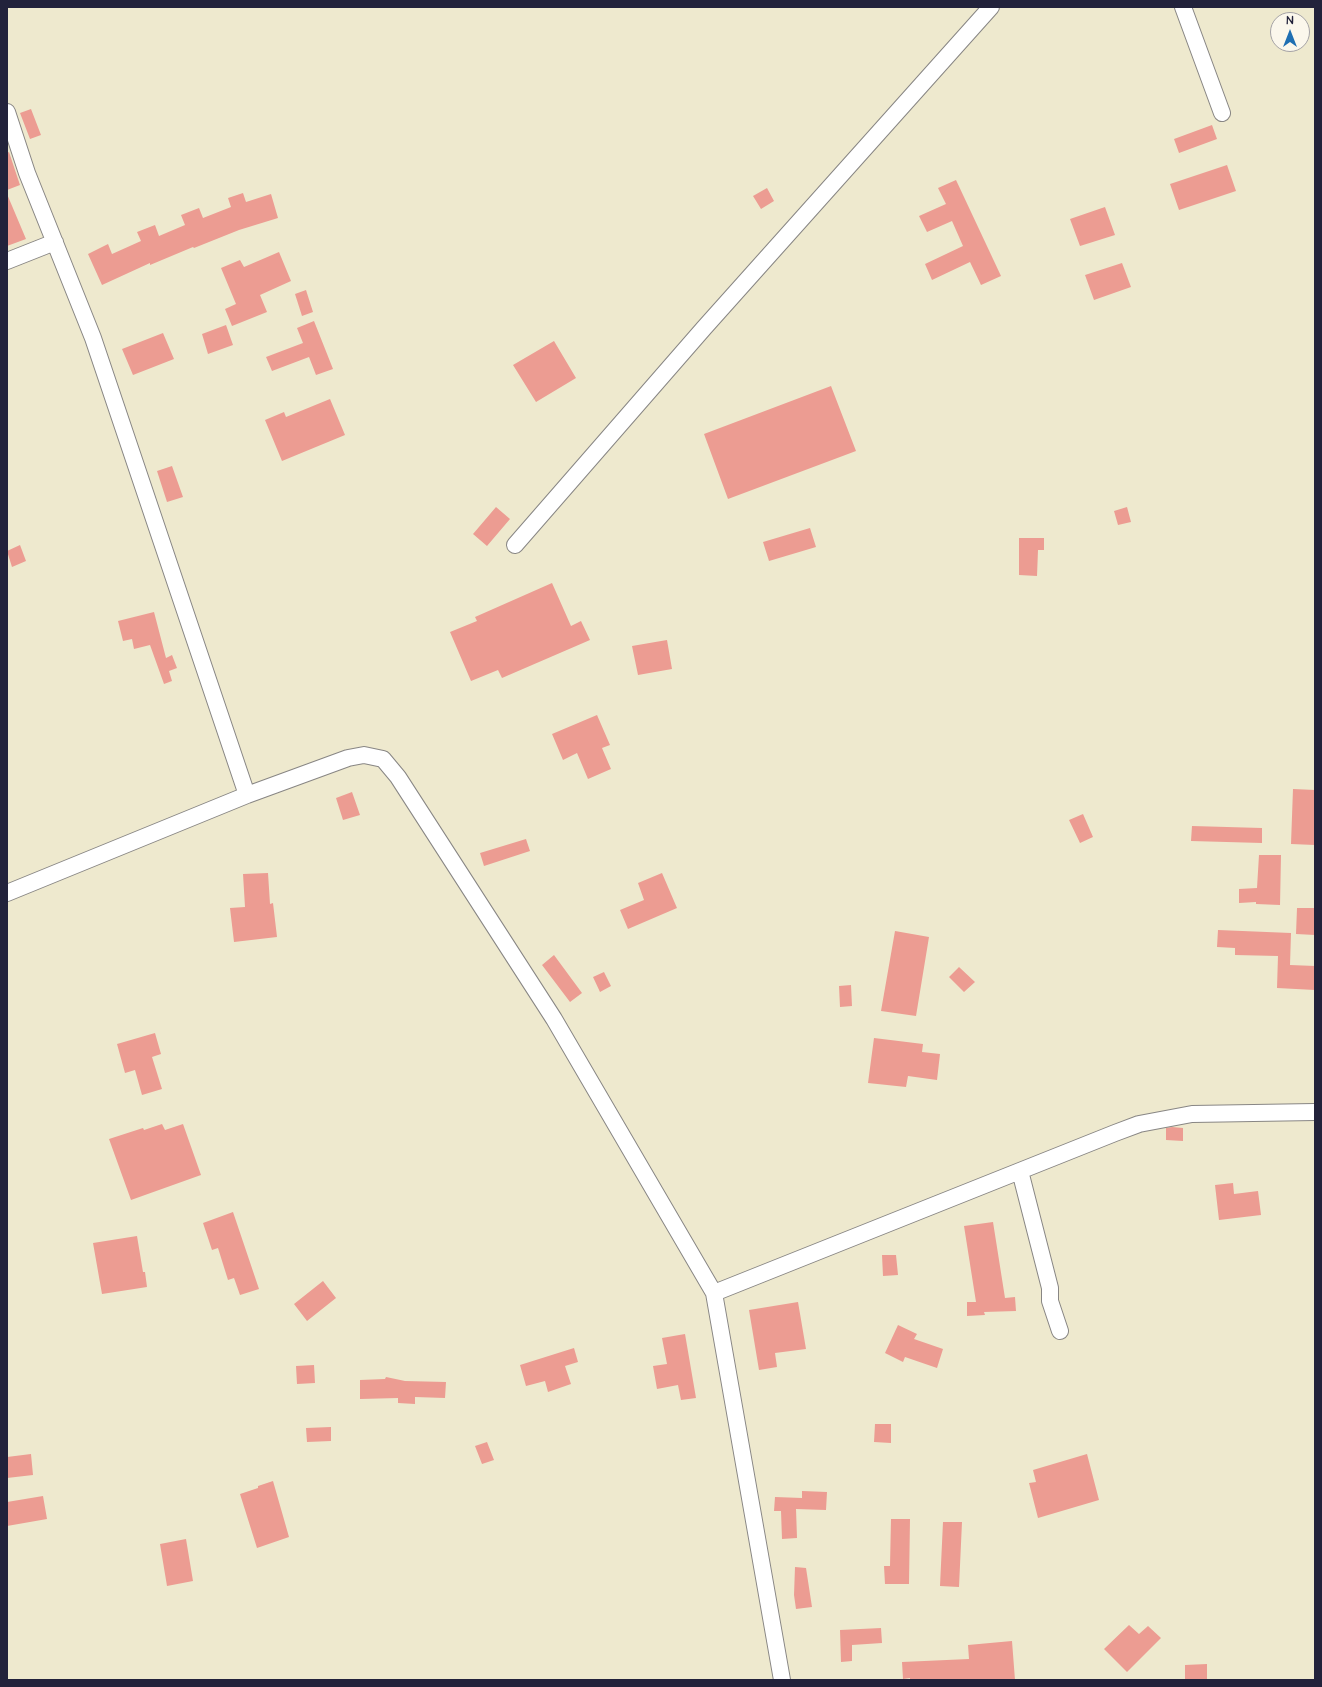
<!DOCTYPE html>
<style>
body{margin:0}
#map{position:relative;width:1322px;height:1687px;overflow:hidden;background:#eee9ce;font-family:"Architects Daughter",sans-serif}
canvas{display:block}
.frame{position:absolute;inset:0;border:8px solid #22223b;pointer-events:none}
.north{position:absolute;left:1270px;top:12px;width:40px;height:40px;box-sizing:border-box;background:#fbf7ec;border:1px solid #a4a2a5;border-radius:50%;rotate:0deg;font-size:11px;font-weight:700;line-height:16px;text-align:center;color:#22223b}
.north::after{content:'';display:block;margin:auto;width:14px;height:18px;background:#1f6fb2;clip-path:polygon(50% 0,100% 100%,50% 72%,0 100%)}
</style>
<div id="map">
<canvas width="1322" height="1687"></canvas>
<div class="frame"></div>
<div class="north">N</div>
</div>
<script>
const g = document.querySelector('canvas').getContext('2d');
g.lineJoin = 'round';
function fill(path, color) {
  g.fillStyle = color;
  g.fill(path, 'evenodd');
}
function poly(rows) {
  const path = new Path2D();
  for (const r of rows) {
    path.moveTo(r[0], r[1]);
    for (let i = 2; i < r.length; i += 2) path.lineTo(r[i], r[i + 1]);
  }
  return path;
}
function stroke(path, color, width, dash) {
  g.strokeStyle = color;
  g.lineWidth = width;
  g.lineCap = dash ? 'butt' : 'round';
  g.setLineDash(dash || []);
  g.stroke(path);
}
fill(poly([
 [31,109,41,135,30,139,20,113],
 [1212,125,1217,139,1179,153,1174,139],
 [9,152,20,185,7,190,7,153],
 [1227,165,1236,191,1179,210,1170,184],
 [956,180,1001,276,981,285,970,262,932,280,925,264,963,246,952,221,927,232,919,216,946,204,938,188],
 [767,188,774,201,761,209,753,196],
 [243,193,246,202,271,194,278,218,239,230,194,248,193,247,150,265,150,263,102,285,88,254,108,244,112,254,141,241,137,232,155,225,159,236,185,225,181,215,199,208,203,218,231,207,228,198],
 [7,194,26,239,7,246],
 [1105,207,1115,235,1080,246,1070,219],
 [279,252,291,281,260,295,267,312,232,326,225,309,236,304,221,268,240,260,244,267],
 [1122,263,1131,287,1094,300,1085,275],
 [306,290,313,312,302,316,295,294],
 [314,321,333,369,316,375,309,357,272,371,266,357,303,343,297,328],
 [226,325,233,345,208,354,202,334],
 [163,333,174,359,133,375,122,349],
 [554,341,576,378,536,402,513,365],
 [831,386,856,451,728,499,704,434],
 [330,399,345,435,282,461,265,420,284,412,286,417],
 [172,466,183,497,167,502,157,471],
 [496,507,510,519,487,546,473,534],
 [1127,507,1131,522,1118,525,1114,511],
 [810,528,816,547,769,561,763,542],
 [1019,538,1044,538,1044,550,1038,550,1037,576,1019,575],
 [20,545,26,561,12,567,7,551],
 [552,583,571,626,581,621,590,640,502,678,498,670,471,681,450,632,477,621,475,617],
 [154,612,166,658,172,655,177,668,169,671,172,681,164,684,150,645,134,649,132,639,123,641,118,621],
 [667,640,672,669,638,675,632,646],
 [597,715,610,745,602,748,611,769,588,779,577,753,563,760,552,734],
 [1293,789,1315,790,1315,845,1291,844],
 [352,792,360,815,343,820,336,798],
 [1083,814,1093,837,1080,843,1069,820],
 [1192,826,1262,828,1262,843,1191,841],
 [526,839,530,851,484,866,480,853],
 [1259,855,1281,855,1280,905,1256,904,1256,902,1239,903,1239,889,1257,888],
 [268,873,270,904,273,903,277,937,234,942,230,908,245,907,243,874],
 [662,873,677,908,628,929,620,910,644,900,638,883],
 [1297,908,1315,908,1315,935,1296,934],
 [1218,930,1291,933,1290,965,1315,966,1315,990,1277,988,1278,956,1235,955,1235,948,1217,947],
 [895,931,929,937,916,1016,881,1011],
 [554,955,582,993,570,1002,542,965],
 [959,967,975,982,964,992,949,977],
 [604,972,611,986,600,992,593,977],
 [851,985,852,1006,840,1007,839,986],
 [155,1033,161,1054,152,1057,162,1089,142,1095,135,1070,125,1073,117,1044],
 [874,1038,923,1044,922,1052,940,1054,937,1080,908,1076,906,1087,868,1083],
 [162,1124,165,1130,183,1124,201,1175,131,1200,109,1139,143,1128,144,1130],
 [1172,1127,1183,1128,1183,1141,1166,1140,1166,1128],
 [1233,1183,1234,1194,1258,1191,1261,1215,1219,1220,1215,1185],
 [233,1212,259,1289,240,1295,234,1278,228,1280,218,1248,212,1250,203,1223],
 [993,1222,1005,1298,1015,1297,1016,1311,984,1312,985,1315,967,1316,967,1302,976,1302,964,1226],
 [137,1236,143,1272,145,1272,147,1287,102,1294,93,1243],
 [882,1255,896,1255,898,1275,883,1276],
 [323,1281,336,1298,307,1321,294,1304],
 [798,1302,806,1349,775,1353,777,1367,759,1370,749,1310],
 [898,1325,917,1334,914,1339,943,1349,937,1368,905,1357,903,1362,885,1353],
 [685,1334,696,1398,681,1400,678,1385,657,1389,653,1366,667,1364,662,1338],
 [574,1348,578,1362,565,1366,571,1384,548,1392,545,1381,526,1386,520,1365],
 [314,1365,315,1383,297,1384,296,1366],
 [386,1377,405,1381,446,1382,445,1398,415,1397,415,1404,398,1403,398,1398,360,1399,360,1380,385,1379],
 [875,1424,891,1424,891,1443,874,1442],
 [331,1427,331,1441,307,1442,306,1428],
 [487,1442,494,1460,482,1464,475,1446],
 [31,1454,33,1475,7,1478,7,1457],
 [1087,1454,1099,1500,1038,1518,1029,1483,1036,1482,1033,1470],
 [273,1481,289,1537,257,1548,240,1494,258,1488,258,1486],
 [802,1491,827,1492,826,1510,796,1509,797,1538,782,1539,781,1511,774,1511,775,1497,802,1498],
 [43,1496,47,1519,7,1526,7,1502],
 [891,1519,910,1519,909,1584,885,1584,884,1566,890,1566],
 [943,1522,962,1522,959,1587,940,1586],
 [186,1539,193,1581,167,1586,160,1544],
 [795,1567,806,1568,812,1607,796,1609,794,1595],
 [1129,1625,1139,1634,1148,1626,1161,1638,1127,1672,1104,1649],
 [881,1628,882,1643,852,1645,852,1661,841,1662,840,1630],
 [1012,1641,1015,1680,910,1680,910,1678,903,1679,902,1662,969,1659,968,1645],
 [1207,1664,1207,1680,1185,1680,1185,1665]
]), '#ec9c92');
const street = poly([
 [1183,7,1222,113],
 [7,112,27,173,93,338,247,795],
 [7,261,55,242],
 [515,545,704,328,991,7],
 [7,893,247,795,348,758,364,755,383,759,398,777,554,1019,714,1293,782,1680],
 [1020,1171,1050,1288,1050,1301,1060,1331],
 [714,1293,1115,1133,1139,1124,1192,1114,1315,1112]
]);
stroke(street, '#888684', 18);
stroke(street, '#fff', 16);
</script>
